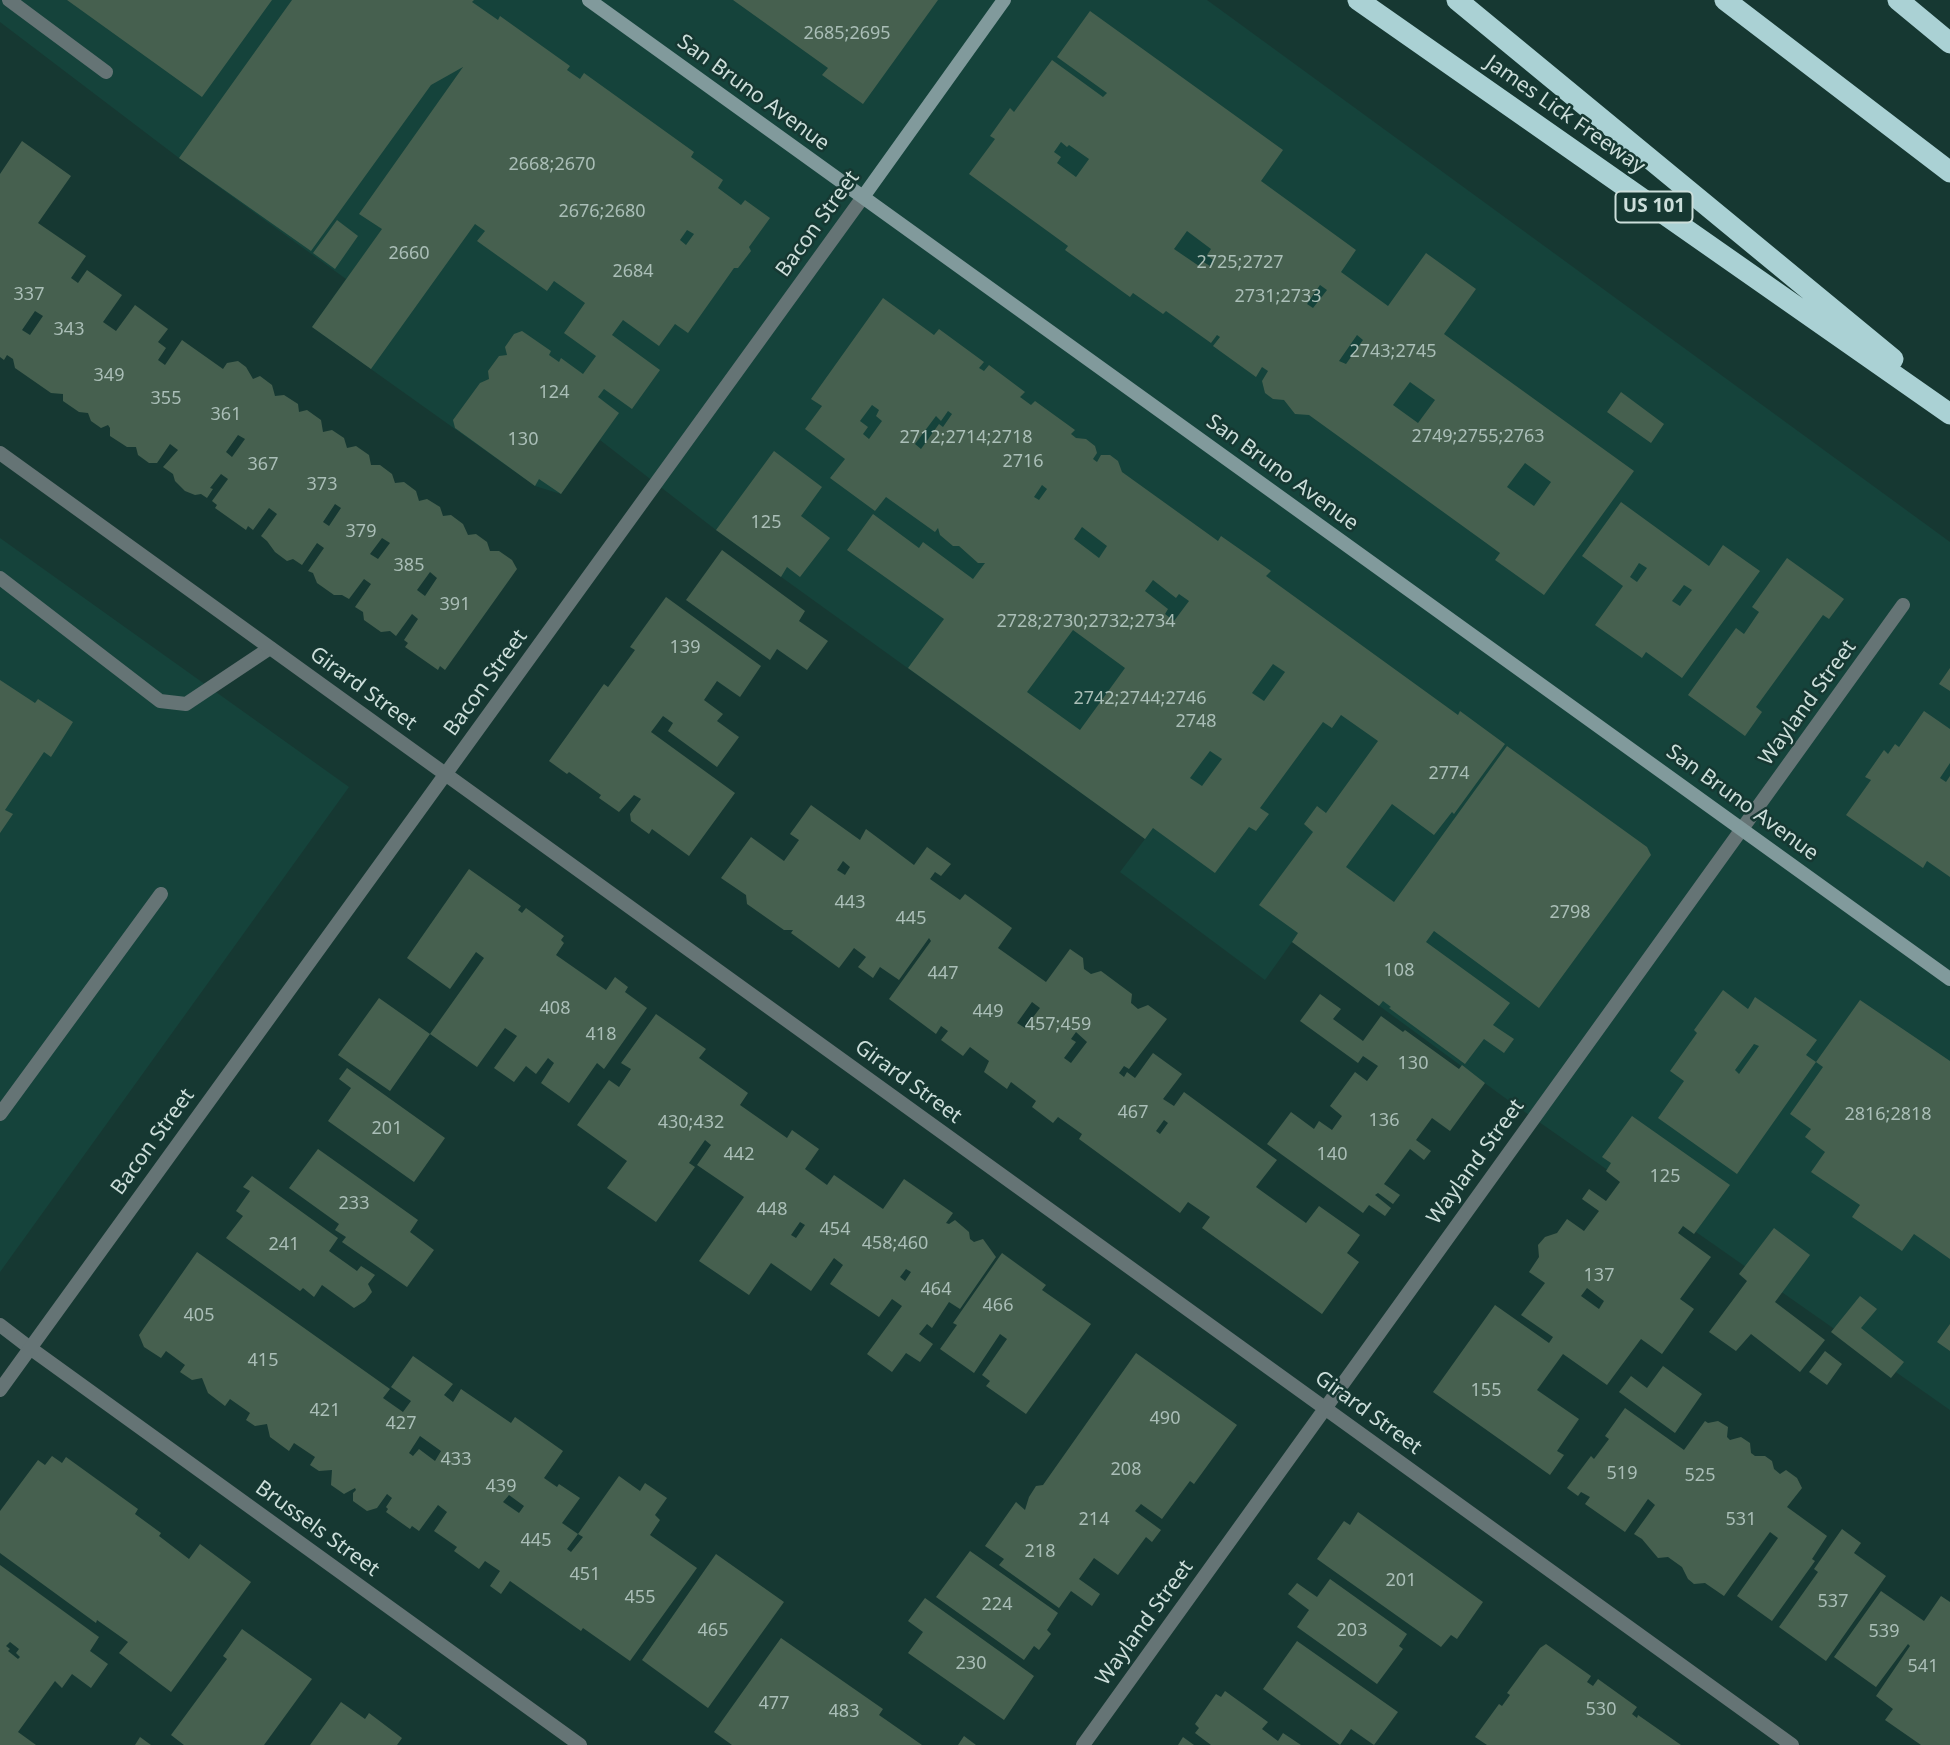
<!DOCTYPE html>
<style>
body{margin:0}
canvas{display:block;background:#163832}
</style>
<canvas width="1950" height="1745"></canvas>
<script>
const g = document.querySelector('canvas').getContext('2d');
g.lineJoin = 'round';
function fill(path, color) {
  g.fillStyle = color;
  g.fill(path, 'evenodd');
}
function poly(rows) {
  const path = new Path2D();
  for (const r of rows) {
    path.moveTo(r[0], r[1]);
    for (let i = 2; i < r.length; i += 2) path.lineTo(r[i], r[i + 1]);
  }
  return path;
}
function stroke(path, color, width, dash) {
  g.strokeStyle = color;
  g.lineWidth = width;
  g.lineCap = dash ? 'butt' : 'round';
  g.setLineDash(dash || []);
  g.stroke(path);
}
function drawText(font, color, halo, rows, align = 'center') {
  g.font = font + ' "Noto Sans",sans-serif';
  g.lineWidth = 5;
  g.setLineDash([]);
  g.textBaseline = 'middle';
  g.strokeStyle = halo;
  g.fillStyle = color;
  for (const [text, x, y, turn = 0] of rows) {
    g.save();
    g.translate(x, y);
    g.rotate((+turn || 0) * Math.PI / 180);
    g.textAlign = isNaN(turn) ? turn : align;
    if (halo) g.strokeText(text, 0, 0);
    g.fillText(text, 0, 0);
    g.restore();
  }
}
fill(poly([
 [0,0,1207,0,1950,542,1950,1410,1512,1103,1292,942,1265,980,1120,872,1145,839,716,530,600,440,561,494,535,486,312,327,346,279,179,158,0,22],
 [0,538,349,787,0,1272]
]), '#15433b');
fill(poly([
 [67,0,272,0,202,97],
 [292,0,474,0,472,2,498,20,500,16,570,66,567,70,580,79,584,73,694,152,691,157,723,180,718,188,741,205,745,200,770,218,749,247,751,251,738,268,734,268,688,333,675,324,659,346,623,320,612,335,660,370,632,409,604,389,598,397,619,413,561,494,539,479,535,486,455,428,453,420,480,383,489,379,488,371,499,356,507,355,505,347,514,334,522,331,551,351,549,355,559,362,561,358,583,374,596,356,564,333,585,303,554,281,547,291,477,241,485,231,475,224,371,369,312,327,382,229,359,214,463,67,431,85,311,251,179,158],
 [687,230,694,234,686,245,680,240],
 [733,0,938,0,863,104,822,75,828,68],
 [1090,11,1283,150,1261,181,1356,250,1341,272,1388,306,1426,253,1476,289,1444,334,1634,471,1544,595,1495,560,1500,553,1309,415,1295,414,1284,400,1273,399,1265,393,1262,381,1268,371,1262,367,1256,377,1213,346,1220,337,1217,335,1211,343,1166,311,1163,314,1133,293,1130,297,1065,250,1068,246,969,174,995,139,990,136,1010,108,1014,112,1052,60,1103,97,1107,93,1057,57],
 [1061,142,1067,147,1069,145,1089,159,1076,177,1057,163,1061,157,1054,152],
 [1187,231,1211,249,1207,255,1214,261,1210,266,1202,261,1199,266,1174,249],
 [1320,285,1327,290,1313,308,1307,304],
 [1357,335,1363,340,1346,364,1339,361],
 [1410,382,1435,400,1418,423,1393,405],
 [1525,463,1551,482,1534,506,1507,487],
 [22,141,71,176,38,223,86,256,71,278,78,283,87,270,122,295,103,322,116,331,135,305,168,329,158,342,166,348,158,360,165,365,182,340,223,369,227,363,238,361,246,367,253,379,260,376,272,385,275,396,284,395,298,404,299,412,307,410,321,420,323,432,332,430,344,438,347,448,356,446,369,455,371,465,380,465,392,474,395,483,404,482,416,491,419,501,427,499,440,507,443,516,451,515,463,524,468,535,476,534,487,542,490,551,499,551,512,560,517,569,445,670,440,666,438,670,405,647,408,643,404,640,418,619,412,614,396,636,390,631,381,632,364,620,363,612,355,607,371,584,364,579,349,599,342,595,334,595,317,583,313,573,308,571,324,548,317,543,302,565,293,559,287,561,275,552,267,541,261,536,277,514,269,508,253,530,248,526,246,530,215,508,217,505,212,501,228,479,221,474,210,488,213,489,207,498,201,494,195,495,185,491,175,481,173,474,163,467,178,450,170,444,157,463,149,463,138,455,136,447,127,447,110,436,110,428,108,425,101,428,91,421,88,413,79,412,63,401,63,394,51,393,15,368,13,359,7,355,4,360,0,357,0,174],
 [35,311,43,316,30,335,22,330],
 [238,435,245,439,232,457,226,452],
 [335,504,341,508,329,526,323,522],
 [382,538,390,543,378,559,370,554],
 [430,572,437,578,425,596,417,590],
 [337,220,358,236,335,269,313,253],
 [883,298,934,335,939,329,984,362,979,368,984,371,989,365,1025,392,1020,397,1031,405,1035,401,1075,430,1071,434,1076,438,1086,439,1095,446,1097,453,1093,459,1097,462,1101,455,1110,455,1118,461,1122,472,1218,541,1221,536,1271,571,1266,576,1458,715,1460,711,1505,744,1454,814,1452,812,1434,835,1392,804,1346,867,1394,902,1507,746,1647,847,1651,855,1539,1008,1434,931,1426,942,1510,1003,1493,1025,1514,1039,1504,1053,1484,1039,1465,1064,1389,1008,1391,1007,1383,1001,1379,1006,1292,942,1298,933,1259,905,1313,832,1304,824,1317,806,1326,813,1378,741,1341,715,1332,728,1323,722,1260,808,1269,814,1256,831,1249,827,1215,873,1153,828,1145,839,908,668,944,619,847,550,873,514,919,548,923,542,973,579,985,563,978,563,959,546,953,546,940,535,938,528,935,532,886,497,875,511,830,478,845,459,805,429,822,406,811,399],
 [872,405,879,410,876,416,882,421,869,439,863,434,868,427,860,421],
 [948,411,952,414,943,427,939,424,921,449,915,444,936,416,941,421],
 [1042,485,1047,489,1039,500,1034,497],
 [1082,527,1107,546,1099,558,1074,539],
 [1153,580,1176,598,1179,594,1189,601,1174,621,1165,614,1168,609,1145,591],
 [1073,630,1125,668,1080,730,1027,692],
 [1273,664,1285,672,1264,701,1252,693],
 [1210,751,1222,759,1202,786,1190,778],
 [1621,392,1664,424,1651,443,1607,412],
 [774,451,822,487,801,516,830,538,800,577,787,567,781,577,716,530],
 [1621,502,1709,566,1723,545,1760,571,1682,678,1646,652,1642,658,1595,625,1623,586,1582,556],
 [1639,563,1647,568,1637,582,1630,577],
 [1684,585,1692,590,1680,606,1672,601],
 [722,550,805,611,799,621,828,641,807,670,777,649,770,660,686,600],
 [1787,558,1844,599,1829,619,1823,615,1756,707,1762,712,1745,736,1688,695,1736,628,1744,634,1759,612,1752,607],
 [666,597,761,666,740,697,717,681,704,700,723,714,717,721,739,737,717,767,668,731,673,723,663,716,651,732,735,793,689,856,652,829,649,834,631,821,630,814,641,799,634,795,619,812,599,798,601,795,569,772,567,774,549,761,604,684,608,687,635,650,630,647],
 [1950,668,1950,691,1939,684],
 [0,680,35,703,38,699,73,722,51,757,44,752,5,810,13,814,0,833],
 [1924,711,1950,729,1950,763,1940,778,1946,782,1950,776,1950,877,1927,861,1923,868,1846,815,1871,780,1865,777,1884,750,1888,754,1895,744,1899,747],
 [811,805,860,840,866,829,914,865,927,847,951,864,941,876,935,872,930,879,960,900,965,894,1012,928,998,948,1046,982,1070,949,1083,958,1084,969,1091,974,1101,971,1132,994,1131,1003,1138,1009,1148,1005,1167,1019,1129,1069,1124,1066,1119,1073,1124,1077,1127,1072,1135,1078,1153,1053,1182,1074,1163,1099,1174,1106,1184,1092,1277,1160,1256,1187,1306,1223,1319,1206,1360,1235,1347,1253,1359,1262,1322,1314,1202,1228,1210,1217,1188,1202,1180,1213,1079,1139,1082,1134,1058,1117,1053,1123,1032,1107,1036,1101,1011,1082,1007,1089,984,1072,989,1061,970,1047,963,1056,941,1040,948,1031,941,1026,936,1034,889,999,931,941,929,938,899,980,880,967,873,978,858,967,866,957,854,948,839,968,791,933,793,930,784,930,747,904,746,895,721,878,751,837,784,861,799,840,790,834],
 [843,861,850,867,845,875,837,870],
 [1032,1002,1040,1008,1025,1028,1017,1023],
 [1076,1032,1087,1042,1071,1063,1064,1058,1076,1042,1071,1039],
 [1164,1120,1168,1123,1160,1134,1156,1131],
 [469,869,521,906,518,910,522,913,526,908,564,936,561,940,564,943,556,955,606,990,615,977,628,987,625,992,647,1008,604,1069,597,1063,569,1103,541,1083,554,1063,548,1058,536,1074,526,1066,514,1082,494,1068,517,1036,505,1028,477,1067,430,1034,390,1091,338,1055,379,998,430,1034,484,958,476,952,450,989,407,958],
 [1723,990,1748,1009,1755,997,1817,1040,1806,1055,1816,1062,1860,1000,1950,1061,1950,1259,1914,1234,1902,1251,1852,1217,1860,1205,1811,1172,1825,1152,1805,1137,1811,1129,1790,1114,1823,1067,1816,1062,1737,1174,1658,1118,1684,1081,1670,1071,1697,1033,1694,1030],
 [1754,1044,1759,1046,1739,1074,1735,1070],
 [1320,994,1341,1009,1333,1019,1363,1041,1381,1016,1403,1032,1405,1030,1459,1069,1462,1065,1485,1083,1450,1131,1432,1118,1416,1140,1431,1151,1424,1160,1410,1149,1384,1184,1400,1195,1393,1204,1378,1193,1375,1195,1391,1208,1385,1216,1369,1205,1363,1213,1267,1144,1291,1112,1314,1129,1319,1121,1332,1130,1342,1116,1330,1106,1355,1072,1367,1081,1378,1066,1363,1056,1358,1063,1300,1021],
 [656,1014,706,1049,699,1058,748,1093,740,1105,787,1138,792,1130,819,1149,805,1169,827,1185,834,1175,883,1209,904,1179,953,1213,946,1223,949,1224,955,1220,969,1232,970,1239,974,1242,983,1239,996,1257,960,1309,949,1302,932,1328,927,1324,919,1334,933,1344,920,1362,906,1353,892,1372,867,1354,902,1306,892,1299,879,1317,830,1284,843,1265,834,1258,811,1291,771,1263,749,1295,699,1261,744,1197,697,1165,711,1145,705,1140,689,1163,695,1167,656,1222,607,1188,627,1161,577,1125,609,1080,619,1087,631,1069,621,1063],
 [800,1222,805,1225,796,1238,791,1235],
 [906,1269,911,1272,905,1281,900,1277],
 [347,1068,445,1138,414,1182,328,1121,351,1088,339,1079],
 [1632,1116,1730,1185,1694,1234,1683,1226,1678,1233,1711,1257,1680,1299,1694,1309,1662,1354,1641,1339,1607,1385,1563,1354,1537,1390,1579,1419,1557,1451,1564,1455,1550,1475,1433,1392,1495,1305,1549,1343,1553,1337,1521,1315,1545,1283,1529,1272,1539,1257,1538,1245,1545,1237,1557,1233,1567,1219,1584,1231,1599,1211,1582,1199,1589,1189,1606,1201,1620,1182,1606,1171,1611,1163,1602,1157],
 [1587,1288,1604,1301,1599,1309,1581,1296],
 [318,1149,418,1220,410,1232,434,1250,407,1287,342,1242,346,1237,335,1230,339,1224,289,1188],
 [252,1176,338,1238,329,1251,357,1271,361,1266,375,1275,368,1284,372,1292,365,1301,354,1308,322,1285,314,1297,303,1288,300,1291,226,1238,243,1216,236,1211,250,1191,243,1187],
 [1774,1228,1810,1255,1775,1302,1825,1340,1800,1372,1751,1334,1736,1351,1709,1332,1747,1281,1739,1274],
 [197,1252,390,1389,383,1398,403,1412,411,1401,391,1387,413,1356,453,1384,444,1395,453,1402,461,1389,511,1423,515,1417,563,1451,544,1478,557,1487,559,1484,580,1498,562,1523,578,1534,567,1549,571,1552,583,1537,578,1534,619,1476,640,1491,645,1483,667,1498,655,1515,660,1520,650,1535,697,1568,630,1661,583,1628,581,1631,510,1581,501,1594,490,1586,500,1571,485,1561,479,1569,454,1551,457,1547,434,1531,447,1512,438,1505,419,1531,412,1526,410,1529,386,1512,388,1509,386,1507,392,1498,387,1494,377,1508,367,1511,353,1501,353,1493,356,1490,355,1488,344,1494,331,1485,332,1470,319,1471,310,1465,315,1457,294,1443,289,1451,270,1437,267,1424,255,1426,246,1420,250,1413,230,1399,225,1406,208,1393,202,1378,192,1380,180,1372,185,1365,166,1351,161,1358,144,1347,139,1335],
 [420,1436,441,1451,435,1461,419,1449,413,1456,409,1453],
 [509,1495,524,1506,519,1513,503,1502],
 [1002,1253,1046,1285,1042,1290,1091,1324,1026,1414,986,1386,990,1381,982,1375,1007,1339,1000,1334,974,1373,940,1349,957,1325,953,1323],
 [1860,1296,1877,1309,1861,1328,1904,1362,1891,1378,1831,1332],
 [1950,1324,1950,1351,1937,1342],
 [1825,1351,1842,1364,1827,1385,1809,1372],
 [1136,1353,1237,1425,1194,1484,1190,1481,1162,1519,1141,1504,1135,1511,1161,1530,1152,1542,1146,1537,1118,1575,1094,1558,1079,1579,1100,1594,1092,1606,1071,1591,1059,1608,999,1565,1004,1559,985,1546,1016,1502,1025,1510,1029,1497,1036,1486,1043,1485],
 [1663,1366,1702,1394,1675,1433,1619,1392,1631,1376,1647,1388],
 [1625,1408,1684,1450,1705,1421,1708,1423,1718,1421,1728,1427,1727,1437,1730,1440,1741,1437,1750,1443,1751,1453,1755,1456,1765,1456,1772,1461,1774,1469,1780,1474,1786,1470,1797,1478,1802,1488,1787,1507,1827,1536,1812,1559,1815,1561,1772,1621,1737,1596,1778,1538,1770,1532,1724,1596,1705,1583,1694,1584,1688,1579,1682,1567,1668,1557,1658,1558,1642,1539,1634,1534,1655,1505,1648,1499,1625,1532,1585,1504,1590,1497,1581,1492,1578,1496,1567,1488,1591,1456,1594,1459,1609,1439,1605,1436],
 [52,1456,62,1463,66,1457,138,1509,135,1514,161,1533,159,1536,189,1559,200,1544,251,1582,171,1692,119,1653,128,1642,97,1620,96,1623,0,1553,0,1511,38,1460,45,1465],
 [1358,1512,1483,1602,1457,1639,1451,1635,1441,1647,1317,1559,1344,1521,1350,1525],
 [1842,1529,1861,1543,1854,1553,1886,1576,1826,1661,1779,1627,1818,1572,1814,1569],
 [970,1551,1058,1613,1047,1630,1051,1634,1039,1650,1034,1646,1024,1660,936,1597],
 [716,1554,784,1602,708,1708,642,1660],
 [0,1565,99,1637,90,1651,108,1664,91,1688,72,1674,62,1688,55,1681,18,1732,36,1745,0,1745],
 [10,1642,19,1649,16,1653,20,1657,18,1659,8,1651,10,1649,6,1646],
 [1330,1579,1407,1634,1399,1646,1403,1649,1377,1684,1297,1627,1309,1610,1288,1594,1297,1583,1317,1597],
 [1881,1591,1924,1621,1941,1596,1950,1602,1950,1745,1921,1745,1885,1720,1893,1709,1876,1696,1910,1646,1908,1644,1876,1687,1834,1657],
 [925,1598,1034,1676,1004,1720,908,1653,923,1632,908,1621],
 [242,1629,312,1679,264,1745,184,1745,171,1735,227,1659,223,1656],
 [781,1638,883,1709,879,1715,922,1745,732,1745,714,1732],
 [1297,1641,1398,1712,1374,1745,1351,1729,1340,1745,1263,1689],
 [1546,1644,1591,1676,1587,1682,1593,1686,1598,1679,1637,1707,1632,1714,1637,1718,1638,1715,1681,1745,1487,1745,1475,1737,1499,1704,1502,1706,1510,1695,1507,1693,1540,1648],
 [1225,1691,1268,1722,1262,1729,1278,1741,1283,1733,1301,1745,1211,1745,1195,1733,1199,1728,1195,1724,1216,1694,1221,1697],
 [341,1702,365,1719,369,1713,402,1738,397,1745,310,1745],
 [964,1736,976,1745,958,1745],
 [140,1737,151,1745,135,1745],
 [1183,1737,1194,1745,1178,1745]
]), '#46604f');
stroke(poly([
 [9,0,106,72],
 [0,578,160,701,186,704,270,648],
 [0,1114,161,894],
 [0,1325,30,1348]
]), '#657475', 14);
stroke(poly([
 [0,453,1792,1745],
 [30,1348,580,1745],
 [0,1390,863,197],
 [1083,1745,1903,605]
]), '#657475', 14);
stroke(poly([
 [589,0,1950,979],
 [863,197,1004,0]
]), '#819a9c', 14);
stroke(poly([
 [1358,0,1950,414],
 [1457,0,1893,359],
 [1725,0,1950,172],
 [1898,0,1950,43]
]), '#aad1d4', 21);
drawText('18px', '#aabeb7', null, [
 ["2685;2695",847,34],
 ["2668;2670",552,165],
 ["2676;2680",602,212],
 ["2660",409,254],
 ["2725;2727",1240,263],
 ["2684",633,272],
 ["337",29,295],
 ["2731;2733",1278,297],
 ["343",69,330],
 ["2743;2745",1393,352],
 ["349",109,376],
 ["124",554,393],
 ["355",166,399],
 ["361",226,415],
 ["2749;2755;2763",1478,437],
 ["2712;2714;2718",966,438],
 ["130",523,440],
 ["2716",1023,462],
 ["367",263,465],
 ["373",322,485],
 ["125",766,523],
 ["379",361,532],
 ["385",409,566],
 ["391",455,605],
 ["2728;2730;2732;2734",1086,622],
 ["139",685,648],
 ["2742;2744;2746",1140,699],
 ["2748",1196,722],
 ["2774",1449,774],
 ["443",850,903],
 ["2798",1570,913],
 ["445",911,919],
 ["108",1399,971],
 ["447",943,974],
 ["408",555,1009],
 ["449",988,1012],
 ["457;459",1058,1025],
 ["418",601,1035],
 ["130",1413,1064],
 ["467",1133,1113],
 ["2816;2818",1888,1115],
 ["136",1384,1121],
 ["430;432",691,1123],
 ["201",387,1129],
 ["442",739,1155],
 ["140",1332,1155],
 ["125",1665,1177],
 ["233",354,1204],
 ["448",772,1210],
 ["454",835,1230],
 ["458;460",895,1244],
 ["241",284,1245],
 ["137",1599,1276],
 ["464",936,1290],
 ["466",998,1306],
 ["405",199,1316],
 ["415",263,1361],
 ["155",1486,1391],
 ["421",325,1411],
 ["490",1165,1419],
 ["427",401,1424],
 ["433",456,1460],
 ["208",1126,1470],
 ["519",1622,1474],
 ["525",1700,1476],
 ["439",501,1487],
 ["214",1094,1520],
 ["531",1741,1520],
 ["445",536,1541],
 ["218",1040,1552],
 ["451",585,1575],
 ["201",1401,1581],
 ["455",640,1598],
 ["537",1833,1602],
 ["224",997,1605],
 ["465",713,1631],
 ["203",1352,1631],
 ["539",1884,1632],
 ["230",971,1664],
 ["541",1923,1667],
 ["477",774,1704],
 ["530",1601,1710],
 ["483",844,1712]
]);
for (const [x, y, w] of [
 [1654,207,77]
]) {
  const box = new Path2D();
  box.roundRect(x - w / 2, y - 15.5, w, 31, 5);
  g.fillStyle = '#163832';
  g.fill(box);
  stroke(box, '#ccdeda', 2);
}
drawText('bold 19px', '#ccdeda', null, [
 ["US 101",1654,207]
]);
drawText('21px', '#ccdeda', '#163832', [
 ["San Bruno Avenue",753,93,36],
 ["James Lick Freeway",1565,115,35],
 ["Bacon Street",818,224,-54],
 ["San Bruno Avenue",1282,473,36],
 ["Bacon Street",486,683,-54],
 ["Girard Street",363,689,36],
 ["Wayland Street",1808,703,-54],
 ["San Bruno Avenue",1742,803,36],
 ["Girard Street",908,1082,36],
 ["Bacon Street",153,1142,-54],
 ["Wayland Street",1476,1162,-54],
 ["Girard Street",1368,1413,36],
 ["Brussels Street",317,1529,36],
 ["Wayland Street",1145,1623,-54]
]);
</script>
